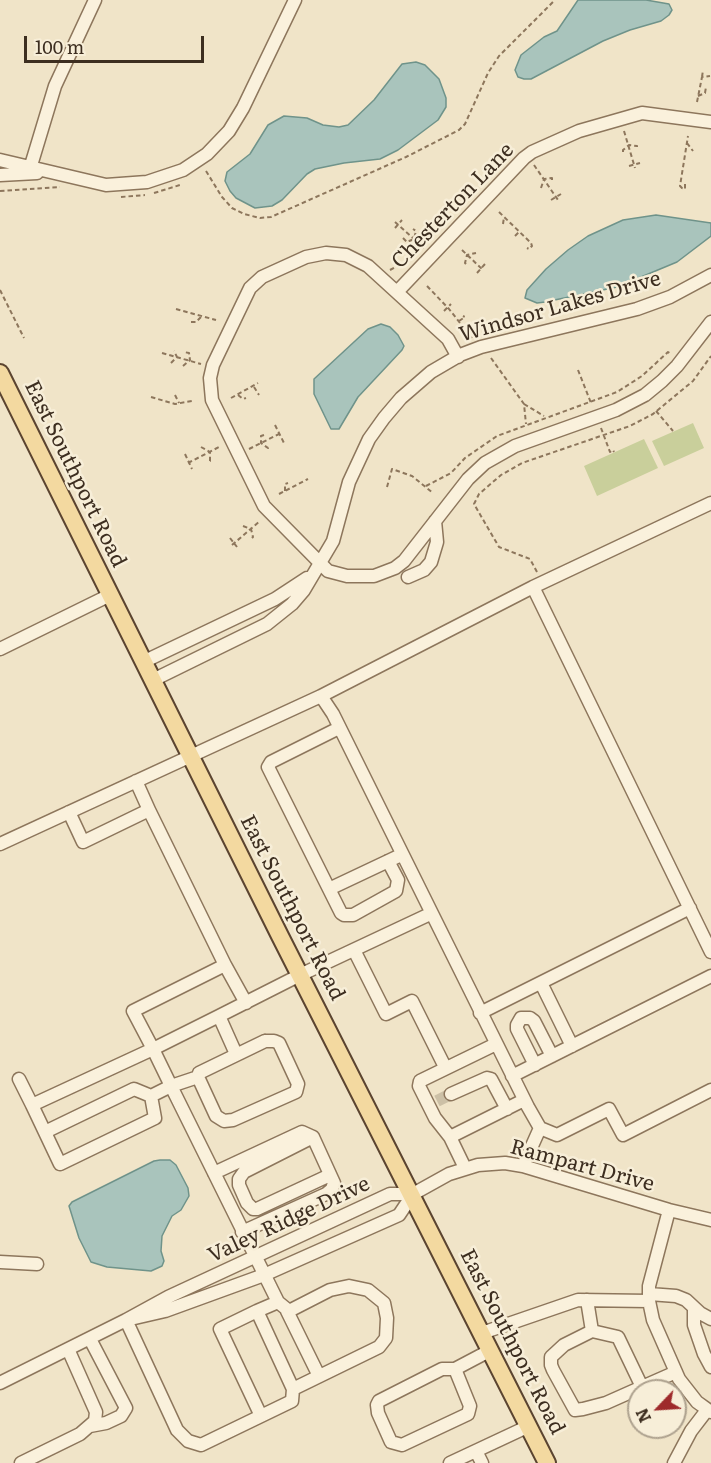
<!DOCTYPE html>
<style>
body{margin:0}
#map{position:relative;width:711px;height:1463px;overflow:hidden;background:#f0e4c8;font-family:Literata,serif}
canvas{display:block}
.north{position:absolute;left:627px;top:1379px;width:60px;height:60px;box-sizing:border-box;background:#f7eed8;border:2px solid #ada18e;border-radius:50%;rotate:245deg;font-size:16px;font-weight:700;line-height:24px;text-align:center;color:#3d2e20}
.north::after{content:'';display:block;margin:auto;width:21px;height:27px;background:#9e2a2b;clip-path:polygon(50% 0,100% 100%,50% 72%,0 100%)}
.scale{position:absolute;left:24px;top:36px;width:180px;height:27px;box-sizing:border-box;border:3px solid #3d2e20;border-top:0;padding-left:8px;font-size:18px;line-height:21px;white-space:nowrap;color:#3d2e20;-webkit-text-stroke:4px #f7eed8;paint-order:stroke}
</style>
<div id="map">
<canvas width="711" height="1463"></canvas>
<div class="north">N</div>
<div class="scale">100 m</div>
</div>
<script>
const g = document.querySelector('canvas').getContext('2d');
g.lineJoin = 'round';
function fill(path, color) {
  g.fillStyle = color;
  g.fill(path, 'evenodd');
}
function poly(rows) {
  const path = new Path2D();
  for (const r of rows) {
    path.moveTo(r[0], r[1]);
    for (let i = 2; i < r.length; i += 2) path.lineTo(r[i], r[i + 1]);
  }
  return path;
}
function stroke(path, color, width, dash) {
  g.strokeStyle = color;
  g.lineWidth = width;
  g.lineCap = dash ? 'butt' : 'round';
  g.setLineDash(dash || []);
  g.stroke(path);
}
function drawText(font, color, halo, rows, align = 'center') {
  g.font = font + ' Literata,serif';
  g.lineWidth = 5;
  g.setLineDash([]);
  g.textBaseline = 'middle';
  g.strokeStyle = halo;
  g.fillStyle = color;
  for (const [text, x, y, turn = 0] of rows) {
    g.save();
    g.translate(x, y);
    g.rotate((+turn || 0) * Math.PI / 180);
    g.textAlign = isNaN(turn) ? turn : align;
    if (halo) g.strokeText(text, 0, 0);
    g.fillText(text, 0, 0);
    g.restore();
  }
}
fill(poly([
 [693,423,704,448,664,466,652,441],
 [644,439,658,468,597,496,584,466]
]), '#c9cf9b');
const water = poly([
 [578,0,646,0,669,4,672,10,669,15,661,21,630,30,603,41,531,79,524,79,518,77,515,70,521,55,544,37,557,31,578,0],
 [416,62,425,65,439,79,446,98,446,107,438,120,398,150,380,159,344,163,315,169,307,174,282,200,272,206,255,208,236,198,230,191,225,181,227,172,250,154,268,125,284,116,307,118,323,125,339,127,348,125,374,100,402,64,416,62],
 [656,215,711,223,711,236,677,262,617,287,545,302,537,303,525,298,527,290,546,269,568,250,588,236,623,220,656,215],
 [381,324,390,327,398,335,404,346,402,350,358,397,339,429,331,429,314,394,314,379,368,329,381,324],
 [160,1160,170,1160,176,1165,188,1188,189,1196,181,1210,172,1216,162,1236,161,1251,164,1261,162,1266,151,1271,107,1267,91,1262,79,1238,69,1206,72,1202,154,1161,160,1160]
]);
fill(water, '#a9c4bc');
stroke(water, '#6f938a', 1.5);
stroke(poly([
 [437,1101,451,1094]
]), '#ccc0a6', 12, [12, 6]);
const minor = poly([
 [0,160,106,185,147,182,183,170,207,154,229,131,243,108,295,0],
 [29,172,55,86,95,0],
 [0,175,37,173],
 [397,292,524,158,532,152,579,131,642,113,711,122],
 [458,357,448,339,368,266,346,255,326,253,306,257,262,277,250,288,213,365,210,378,212,400,264,506,328,571,347,576,374,576,395,568,404,561,468,479,485,463,515,446,616,410,645,395,662,381,677,366,711,322],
 [408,577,424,570,431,562,437,542,435,521],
 [533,587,711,503],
 [0,649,110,595],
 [143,662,275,599,307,578],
 [153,680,267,624,292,604,304,590,333,541,349,482,369,439,384,418,401,398,431,372,460,355,481,347,637,309,670,297,711,275],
 [136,781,149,810],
 [69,812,83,842,149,810,225,965],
 [0,844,321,696],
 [388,861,398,880,396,891,353,915,344,915,341,913,329,889,401,855],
 [329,889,268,767,271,762,339,728],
 [354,950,386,1014,412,1001,445,1067],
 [711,952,533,587,321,696,333,714,528,1107,540,1128,557,1135,609,1109,623,1135,711,1090],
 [541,983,572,1046],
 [480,1013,690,908],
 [265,1041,274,1041,279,1043,298,1084,296,1092,233,1120,224,1121,216,1116,198,1077,199,1073,265,1041],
 [236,1054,219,1016,300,975,430,914],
 [535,1065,517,1029,517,1025,521,1018,530,1018,534,1021,552,1056],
 [512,1076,711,976],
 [19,1079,32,1105],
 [451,1094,487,1078,491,1079,507,1109],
 [151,1096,171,1086,153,1049,219,1016],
 [45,1132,134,1089,151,1096,155,1118,60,1164,32,1105,153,1049,133,1011,225,965,246,1003],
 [313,1137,244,1172,239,1179,239,1185,247,1203,253,1209,257,1209,330,1175],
 [450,1137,435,1118,419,1086,420,1081,496,1044],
 [523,1166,540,1128],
 [465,1168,450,1137,524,1100],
 [214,1173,302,1132,313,1137,334,1183,332,1189,326,1194,242,1232],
 [669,1210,649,1286,649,1301,653,1320,679,1379,697,1402,711,1412],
 [0,1262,37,1264],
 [649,1294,676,1296,686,1300,700,1313,711,1319],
 [587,1300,592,1331],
 [278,1302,257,1311,293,1389],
 [694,1308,694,1325,704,1354,711,1367],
 [257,1311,220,1329,261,1416],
 [287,1311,319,1376],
 [126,1320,177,1430,188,1441,201,1445,292,1401,293,1389,379,1347,386,1338,387,1318,384,1303,368,1290,349,1286,330,1290,289,1311,278,1302,171,1086,198,1077],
 [126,1320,165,1311,264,1275,399,1215,413,1194,449,1174,478,1165,505,1163,523,1166,669,1210,711,1220],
 [482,1333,578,1300,649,1301],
 [90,1339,126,1408,121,1416,106,1423,90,1426],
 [455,1369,470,1406,468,1414,402,1445,391,1442,378,1413,377,1405,379,1401,442,1369,455,1369,491,1350],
 [0,1383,126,1320,168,1297,390,1194,413,1194],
 [642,1387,618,1337,592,1331,564,1345,551,1357,551,1365,553,1370,575,1410,583,1409,606,1403,642,1387,676,1372],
 [476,1451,482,1463],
 [21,1463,80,1434,95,1421,96,1412,68,1349],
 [450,1463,529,1426],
 [674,1463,691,1431,707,1410]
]);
const major = poly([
 [0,373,280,936,547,1463]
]);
stroke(minor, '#8d765c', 15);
stroke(major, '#5b4430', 20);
stroke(poly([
 [702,77,703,70],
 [698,96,705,93,706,87],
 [697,102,702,77,710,76],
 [624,131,635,168],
 [687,143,693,151],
 [623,152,623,150,629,145,637,146,637,147],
 [534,165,558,200],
 [629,166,640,163],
 [206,171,222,197,232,208,244,214,260,218,271,217,406,157,459,130,465,124,488,73,499,56,555,0],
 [685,184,685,189,682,188,680,186,688,136],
 [541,188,544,179,552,178,552,180],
 [0,191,60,187],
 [154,193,180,185],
 [121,197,145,195],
 [551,200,561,194],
 [499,212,531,243,532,246,529,249,527,248],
 [395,222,424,248],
 [503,224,504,217],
 [395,228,402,220],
 [515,236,519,232],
 [403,238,407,242,414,239,416,231,413,229],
 [462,250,483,270],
 [466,264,465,263,467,255,476,253],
 [390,270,401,264],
 [477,273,485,264],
 [427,286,449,309,472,338],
 [0,290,24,338],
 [176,309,216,320],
 [444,311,451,304],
 [459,321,465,317,463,316],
 [191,322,196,322,202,316],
 [162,353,201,364],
 [491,358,524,404,526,424],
 [171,363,177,357,174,351],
 [183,366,190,360,189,353,184,352],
 [578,370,591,403],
 [254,387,259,395],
 [175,395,179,403],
 [238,395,243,399,246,398],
 [151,397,175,404,192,401],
 [231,398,258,383],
 [524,404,544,416],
 [656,411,673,431],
 [275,425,284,443],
 [601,428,610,452,613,450,614,452],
 [264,435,261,436,261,443,268,448,270,447],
 [201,447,210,452,210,461,208,462],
 [249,449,279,434],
 [185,454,192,469],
 [188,463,221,446],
 [426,486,451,473,465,458,497,436,617,392,642,376,668,352,671,354],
 [387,487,392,469,412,476,433,493],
 [285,491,285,484,288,483],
 [279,494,308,479],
 [243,526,251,529,253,537,252,538],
 [230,538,237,547],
 [232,545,260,521],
 [537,572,530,559,499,547,474,504,479,494,501,475,522,463,630,426,653,414,693,381,711,356]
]), '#8d765c', 2, [4.5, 3]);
stroke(minor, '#faf1dc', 12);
stroke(major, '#f3d9a0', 16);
drawText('21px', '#3d2e20', '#f7eed8', [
 ["Chesterton Lane",453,206,-46],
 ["Windsor Lakes Drive",560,307,-16],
 ["East Southport Road",75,474,64],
 ["East Southport Road",292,908,63],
 ["Rampart Drive",582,1166,15],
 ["Valey Ridge Drive",289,1220,-25],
 ["East Southport Road",512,1342,63]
]);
</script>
